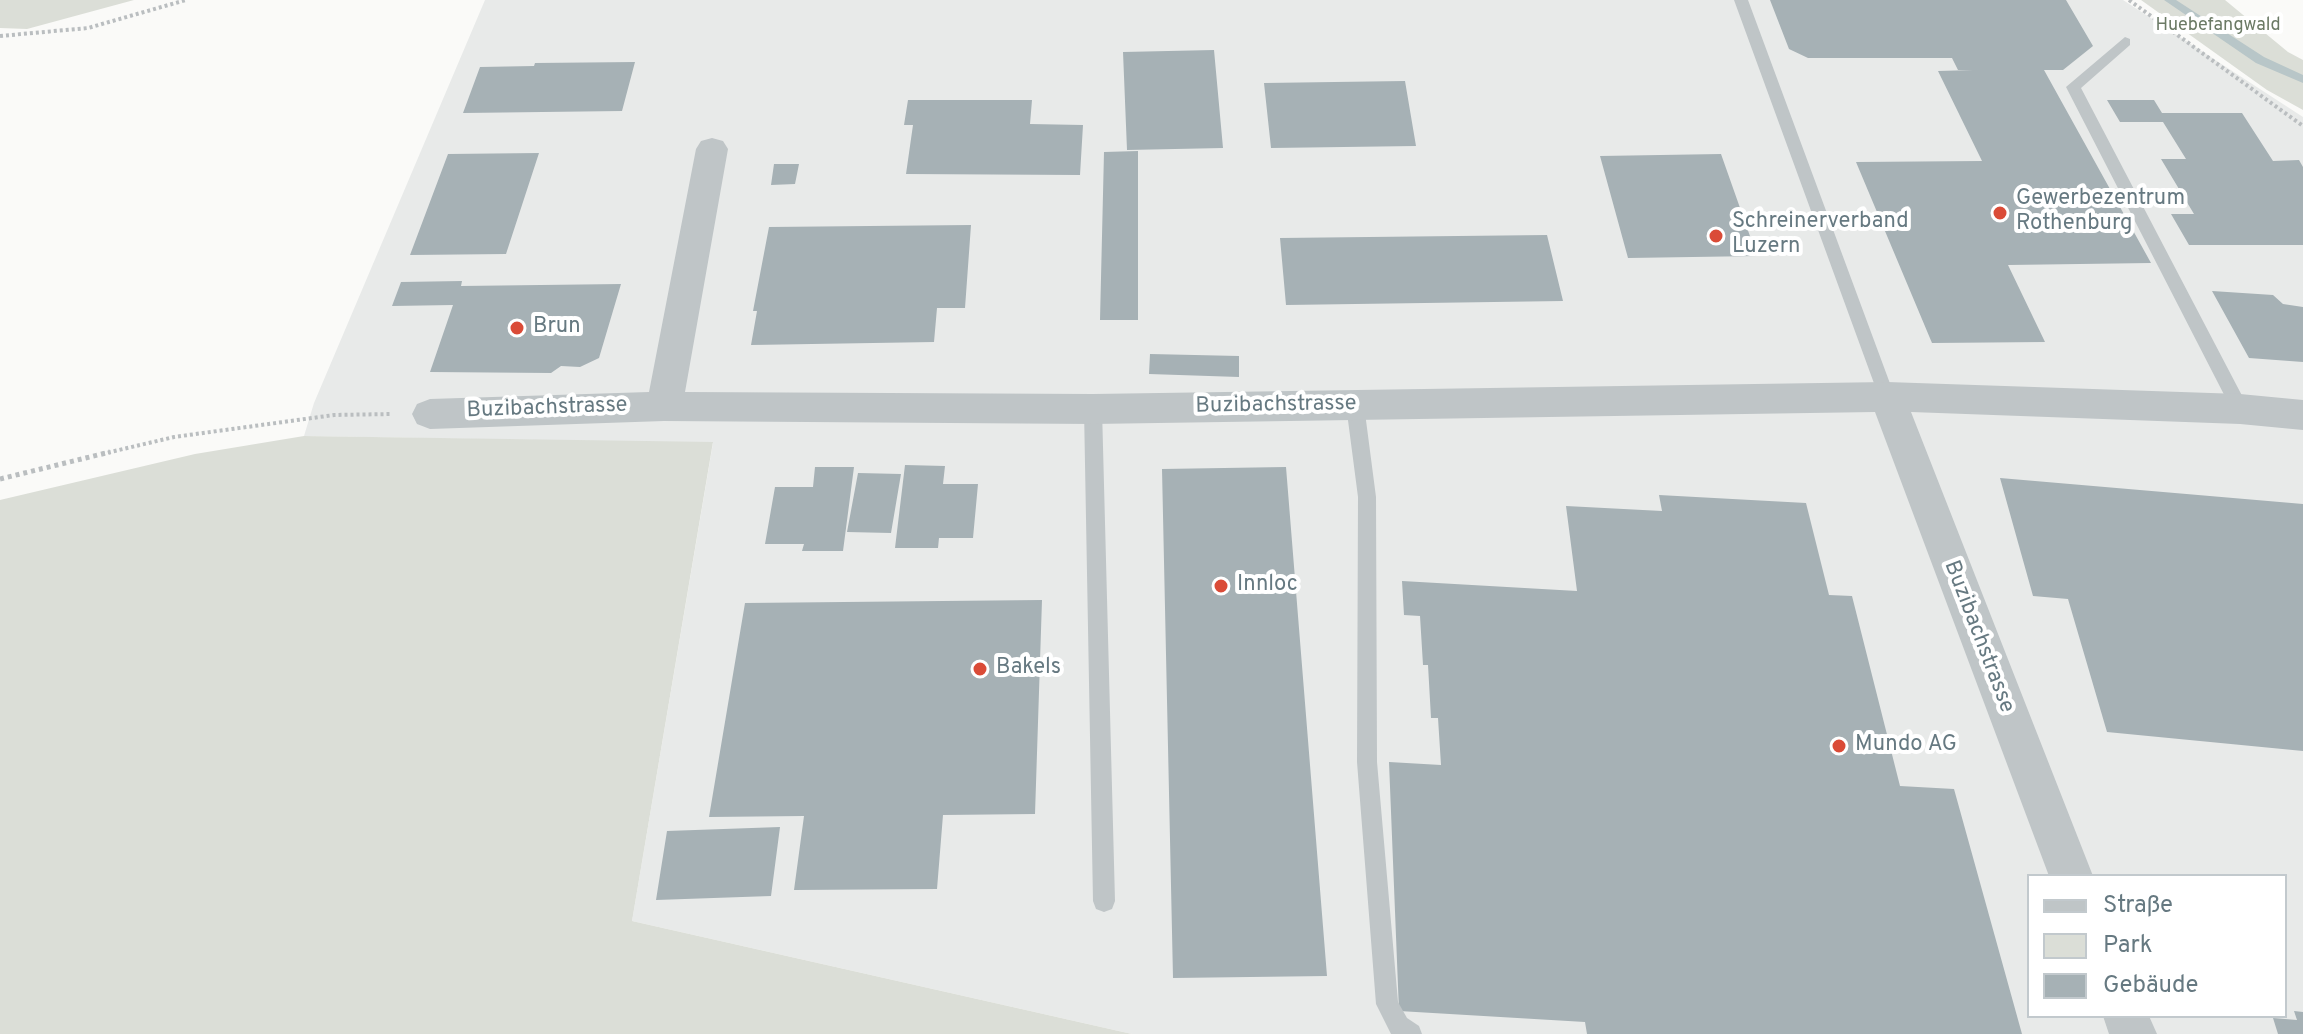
<!DOCTYPE html>
<meta charset="utf-8">
<style>
body{margin:0}
#map{position:relative;width:2303px;height:1034px;overflow:hidden;background:#fafaf8;font-family:Overpass,sans-serif}
canvas{display:block}
.legend{position:absolute;left:2027px;top:874px;width:260px;height:144px;box-sizing:border-box;background:#fff;border:2px solid #c2c9cd;margin:0;padding:10px 14px;list-style:none;font-size:24px;color:#667981}
.legend li{display:flex;align-items:center;gap:16px;height:40px}
.legend b{width:40px;border:2px solid #c2c9cd}
</style>
<div id="map">
<canvas width="2303" height="1034"></canvas>
<ul class="legend">
<li><b style="height:10px;background:#bfc5c7"></b>Straße</li>
<li><b style="height:22px;background:#dbded7"></b>Park</li>
<li><b style="height:22px;background:#a6b1b5"></b>Gebäude</li>
</ul>
</div>
<script>
const g = document.querySelector('canvas').getContext('2d');
g.lineJoin = 'round';
function fill(path, color) {
  g.fillStyle = color;
  g.fill(path, 'evenodd');
}
function poly(rows) {
  const path = new Path2D();
  for (const r of rows) {
    path.moveTo(r[0], r[1]);
    for (let i = 2; i < r.length; i += 2) path.lineTo(r[i], r[i + 1]);
  }
  return path;
}
function stroke(path, color, width, dash) {
  g.strokeStyle = color;
  g.lineWidth = width;
  g.lineCap = dash ? 'butt' : 'round';
  g.setLineDash(dash || []);
  g.stroke(path);
}
function drawText(font, color, halo, rows, align = 'center') {
  g.font = font + ' Overpass,sans-serif';
  g.lineWidth = 8;
  g.setLineDash([]);
  g.textBaseline = 'middle';
  g.strokeStyle = halo;
  g.fillStyle = color;
  for (const [text, x, y, turn = 0] of rows) {
    g.save();
    g.translate(x, y);
    g.rotate((+turn || 0) * Math.PI / 180);
    g.textAlign = isNaN(turn) ? turn : align;
    if (halo) g.strokeText(text, 0, 0);
    g.fillText(text, 0, 0);
    g.restore();
  }
}
fill(poly([
 [485,0,2123,0,2303,117,2303,1034,1132,1034,632,921,713,443,304,436,314,403],
 [2029,876,2285,876,2285,1016,2029,1016]
]), '#e8eae9');
fill(poly([
 [0,0,134,0,27,29,0,28],
 [2141,0,2225,0,2288,52,2303,60,2303,110,2267,90],
 [304,436,713,442,632,921,1132,1034,0,1034,0,500,195,454]
]), '#dbded7');
fill(poly([
 [2164,0,2176,0,2264,57,2303,75,2303,83,2256,63,2164,0]
]), '#b8c6c8');
fill(poly([
 [1770,0,2066,0,2093,46,2063,70,2044,70,2151,263,2008,265,2045,342,1932,343,1856,162,1982,161,1938,71,1973,70,1958,70,1952,58,1808,58,1789,49],
 [1214,50,1223,148,1127,150,1123,52],
 [635,62,622,111,463,113,480,67,534,66,535,63],
 [1405,81,1416,146,1271,148,1264,83],
 [908,100,1032,100,1030,124,1083,125,1080,175,906,174,913,125,904,125],
 [2107,100,2154,100,2162,113,2242,113,2273,161,2299,160,2303,167,2303,245,2189,245,2171,214,2194,214,2161,159,2186,159,2163,122,2120,122],
 [1138,151,1138,320,1100,320,1104,152],
 [539,153,506,254,410,255,448,154],
 [1721,154,1757,256,1628,258,1600,156],
 [774,164,799,164,795,184,771,185],
 [971,225,965,308,937,308,934,342,751,345,757,311,753,311,769,227],
 [1547,235,1563,301,1286,305,1280,238],
 [462,281,461,286,621,284,599,358,580,367,561,366,551,373,430,372,453,305,392,306,401,282],
 [2212,291,2273,295,2283,304,2303,307,2303,362,2249,358],
 [1150,354,1239,356,1239,377,1149,374],
 [905,465,945,466,943,484,978,484,973,538,939,538,938,548,895,548],
 [815,467,854,467,843,551,802,551,804,544,765,544,775,487,813,487],
 [1286,467,1327,976,1173,978,1162,469],
 [858,473,901,474,891,533,847,532],
 [2000,478,2303,504,2303,751,2107,732,2068,599,2033,596],
 [1659,495,1806,503,1829,595,1852,596,1900,786,1954,789,2022,1034,1587,1034,1585,1022,1399,1011,1389,762,1441,765,1438,718,1431,718,1428,665,1423,665,1420,616,1404,615,1402,581,1577,591,1566,506,1662,511],
 [1042,600,1035,814,943,815,937,889,794,890,804,816,709,817,745,603],
 [780,827,771,896,656,900,667,831],
 [2294,1011,2303,1012,2303,1034,2278,1034,2273,1018,2297,1020]
]), '#a6b1b5');
stroke(poly([
 [2129,0,2303,126],
 [0,36,88,28,186,0],
 [102,454,174,437,334,415,392,414]
]), '#babec0', 4, [3, 3]);
stroke(poly([
 [0,479,110,452]
]), '#babec0', 5, [4, 4]);
fill(poly([
 [1734,0,1748,0,1895,397,1893,402,1887,404,1879,397,1734,0],
 [2125,37,2130,39,2130,45,2081,88,2249,409,2240,416,2234,414,2066,87,2125,37],
 [1355,398,1364,405,1376,497,1377,762,1398,1002,1407,1018,1419,1026,1422,1034,1391,1034,1376,1004,1357,762,1358,497,1346,405,1355,398],
 [1093,402,1102,409,1115,901,1112,909,1104,912,1096,909,1093,901,1084,409,1093,402]
]), '#bfc5c7');
fill(poly([
 [712,138,723,141,728,149,685,392,1093,394,1887,382,2240,394,2303,400,2303,430,2240,424,1911,412,2093,876,2049,876,1875,412,1093,424,664,421,430,429,417,424,412,414,417,404,430,399,649,392,696,149,701,141,712,138],
 [2103,1016,2149,1016,2157,1034,2109,1034,2103,1016]
]), '#bfc5c7');
for (const [x, y, r, color] of [
 [2000,213,8,"#da4b37"],
 [1716,236,8,"#da4b37"],
 [517,328,8,"#da4b37"],
 [1221,586,8,"#da4b37"],
 [980,669,8,"#da4b37"],
 [1839,746,8,"#da4b37"]
]) {
  const dot = new Path2D();
  dot.arc(x, y, r, 0, 2 * Math.PI);
  g.fillStyle = color;
  g.fill(dot);
  stroke(dot, '#fff', 3);
}
drawText('18px', '#6b7a65', '#fff', [
 ["Huebefangwald",2218,26]
]);
drawText('22px', '#667981', '#fff', [
 ["Gewerbezentrum",2016,200],
 ["Rothenburg",2016,225],
 ["Schreinerverband",1732,223],
 ["Luzern",1732,248],
 ["Brun",533,328],
 ["Innloc",1237,586],
 ["Bakels",996,669],
 ["Mundo AG",1855,746]
], 'left');
drawText('22px', '#667981', '#fff', [
 ["Buzibachstrasse",1276,406,-1],
 ["Buzibachstrasse",547,409,-2],
 ["Buzibachstrasse",1978,637,69]
]);
</script>
